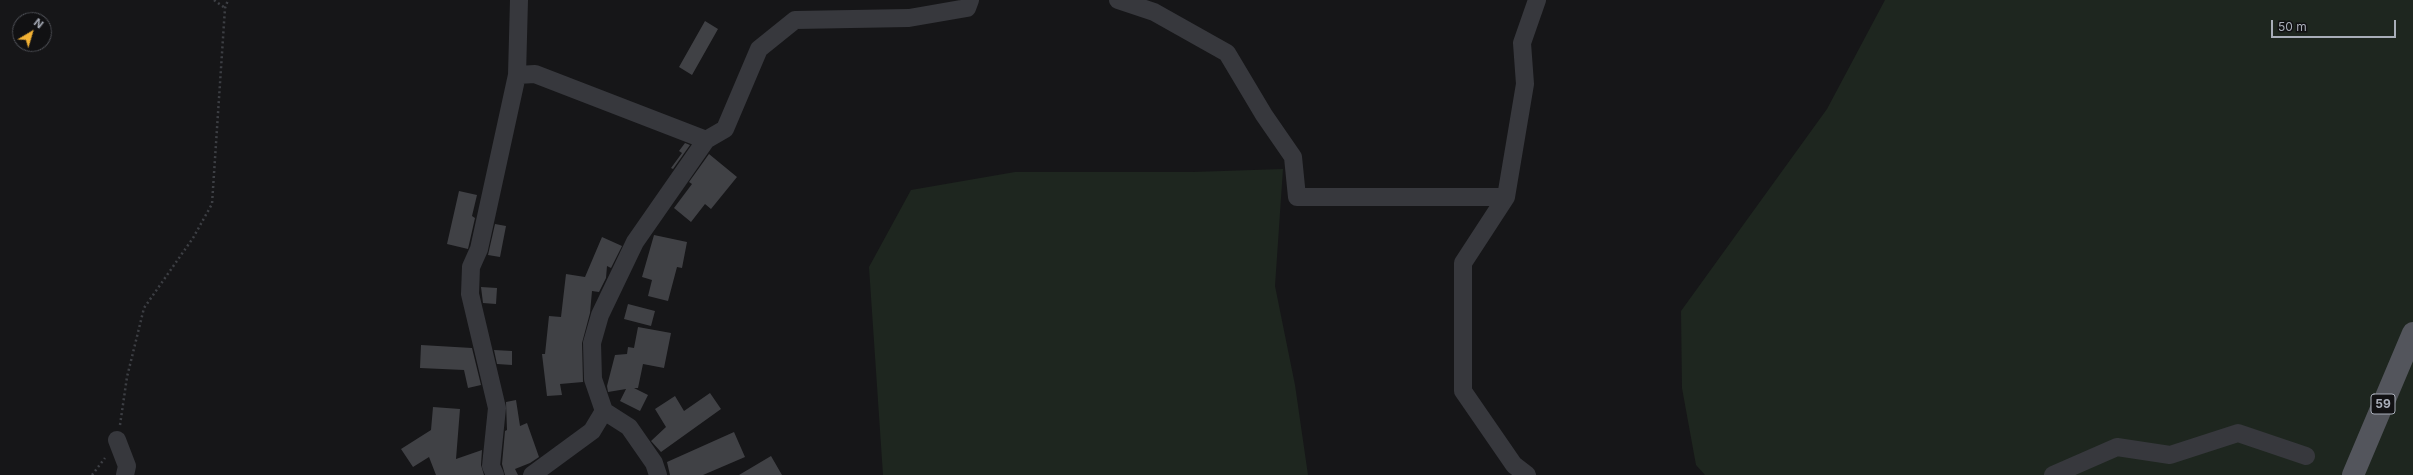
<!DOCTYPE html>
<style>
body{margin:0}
#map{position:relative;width:2413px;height:475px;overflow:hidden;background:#161618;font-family:Inter,sans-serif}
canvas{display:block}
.north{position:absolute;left:12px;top:12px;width:40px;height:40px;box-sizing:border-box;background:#111113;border:1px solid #4d4f55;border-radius:50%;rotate:38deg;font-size:11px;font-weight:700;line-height:16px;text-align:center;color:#a8adb8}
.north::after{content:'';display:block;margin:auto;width:14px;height:18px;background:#f2b134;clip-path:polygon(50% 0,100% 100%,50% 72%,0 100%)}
.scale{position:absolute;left:2271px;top:20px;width:125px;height:18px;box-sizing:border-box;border:2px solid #a8adb8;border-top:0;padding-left:5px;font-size:12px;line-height:14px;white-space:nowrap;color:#a8adb8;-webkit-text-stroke:3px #111113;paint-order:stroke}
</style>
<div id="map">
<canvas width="2413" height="475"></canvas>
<div class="north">N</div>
<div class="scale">50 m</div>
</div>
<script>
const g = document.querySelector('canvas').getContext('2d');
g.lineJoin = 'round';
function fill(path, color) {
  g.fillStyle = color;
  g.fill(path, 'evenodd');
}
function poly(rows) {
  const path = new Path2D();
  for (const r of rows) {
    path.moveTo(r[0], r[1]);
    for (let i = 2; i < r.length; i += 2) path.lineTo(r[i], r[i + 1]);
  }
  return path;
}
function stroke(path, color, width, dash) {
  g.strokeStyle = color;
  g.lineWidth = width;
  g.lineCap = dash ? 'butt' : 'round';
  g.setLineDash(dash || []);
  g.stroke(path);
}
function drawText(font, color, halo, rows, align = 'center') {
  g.font = font + ' Inter,sans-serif';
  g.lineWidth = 3;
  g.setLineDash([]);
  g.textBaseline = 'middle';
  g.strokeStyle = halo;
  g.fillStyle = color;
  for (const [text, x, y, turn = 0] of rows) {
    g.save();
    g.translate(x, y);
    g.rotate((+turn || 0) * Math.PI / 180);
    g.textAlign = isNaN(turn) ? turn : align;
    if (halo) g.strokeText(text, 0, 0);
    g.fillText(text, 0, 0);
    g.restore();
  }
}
fill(poly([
 [1885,0,2413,0,2413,475,1705,475,1696,465,1682,388,1681,311,1827,109],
 [1283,169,1275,286,1295,385,1308,475,883,475,869,267,911,190,1015,172,1193,172]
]), '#1e261f');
fill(poly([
 [705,21,718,29,692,75,679,67],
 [685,143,690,145,673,169,671,168,682,153,679,151],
 [709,154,737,177,711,209,705,204,691,222,674,208,692,184,689,182],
 [459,191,477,195,472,216,475,218,468,249,447,244],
 [495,224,506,226,500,257,488,255],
 [654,235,687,242,682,268,677,267,668,301,648,296,652,280,642,277],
 [602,237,622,246,611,268,607,266,606,278,599,292,592,291,590,313,582,343,583,382,560,384,562,395,547,396,542,354,545,354,549,316,561,317,566,274,585,277],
 [481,287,497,288,496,304,483,303],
 [628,304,655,311,651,326,624,319],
 [638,327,671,333,664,368,643,364,638,388,634,388,648,395,640,411,620,401,626,389,608,392,607,386,615,355,627,354,628,347,634,348],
 [421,345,472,348,481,385,468,388,464,370,420,368],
 [494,350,512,351,512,365,497,364],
 [710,393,721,409,661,452,651,441,666,427,655,409,675,396,684,411],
 [516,400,520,426,527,423,539,457,530,463,515,469,518,475,505,475,502,464,505,431,507,430,506,402],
 [433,407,460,409,456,459,482,450,481,465,484,475,436,475,429,457,413,467,401,449,431,430],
 [734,432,745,457,703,475,670,475,667,462],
 [771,456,782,475,739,475]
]), '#404145');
stroke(poly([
 [214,0,225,8],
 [120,425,127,377,144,308,193,238,212,204,225,8,228,0],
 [92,475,105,458]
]), '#3d3f44', 2.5, [2, 3]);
stroke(poly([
 [1118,0,1154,12,1227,53,1264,115,1293,157,1297,197,1506,197],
 [517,75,519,0],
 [117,440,127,466,125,475],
 [495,475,491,466,497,408,470,294,471,267,479,249,517,75,535,74,706,140],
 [532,475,592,431,604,411],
 [658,475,654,463,629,427,604,411,593,379,592,343,600,315,635,242,706,140,725,129,759,49,795,20,909,18,967,8,970,0],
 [1527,475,1514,465,1463,391,1463,263,1506,197,1525,84,1522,43,1537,0],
 [2053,475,2117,447,2170,455,2238,433,2306,456]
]), '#37383d', 18);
stroke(poly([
 [2353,475,2413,333]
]), '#53555c', 22);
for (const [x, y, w] of [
 [2383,404,24]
]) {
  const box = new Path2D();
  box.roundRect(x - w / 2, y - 10, w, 20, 3);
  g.fillStyle = '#111113';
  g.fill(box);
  stroke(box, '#a8adb8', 1);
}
drawText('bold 12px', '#a8adb8', null, [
 ["59",2383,404]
]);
</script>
